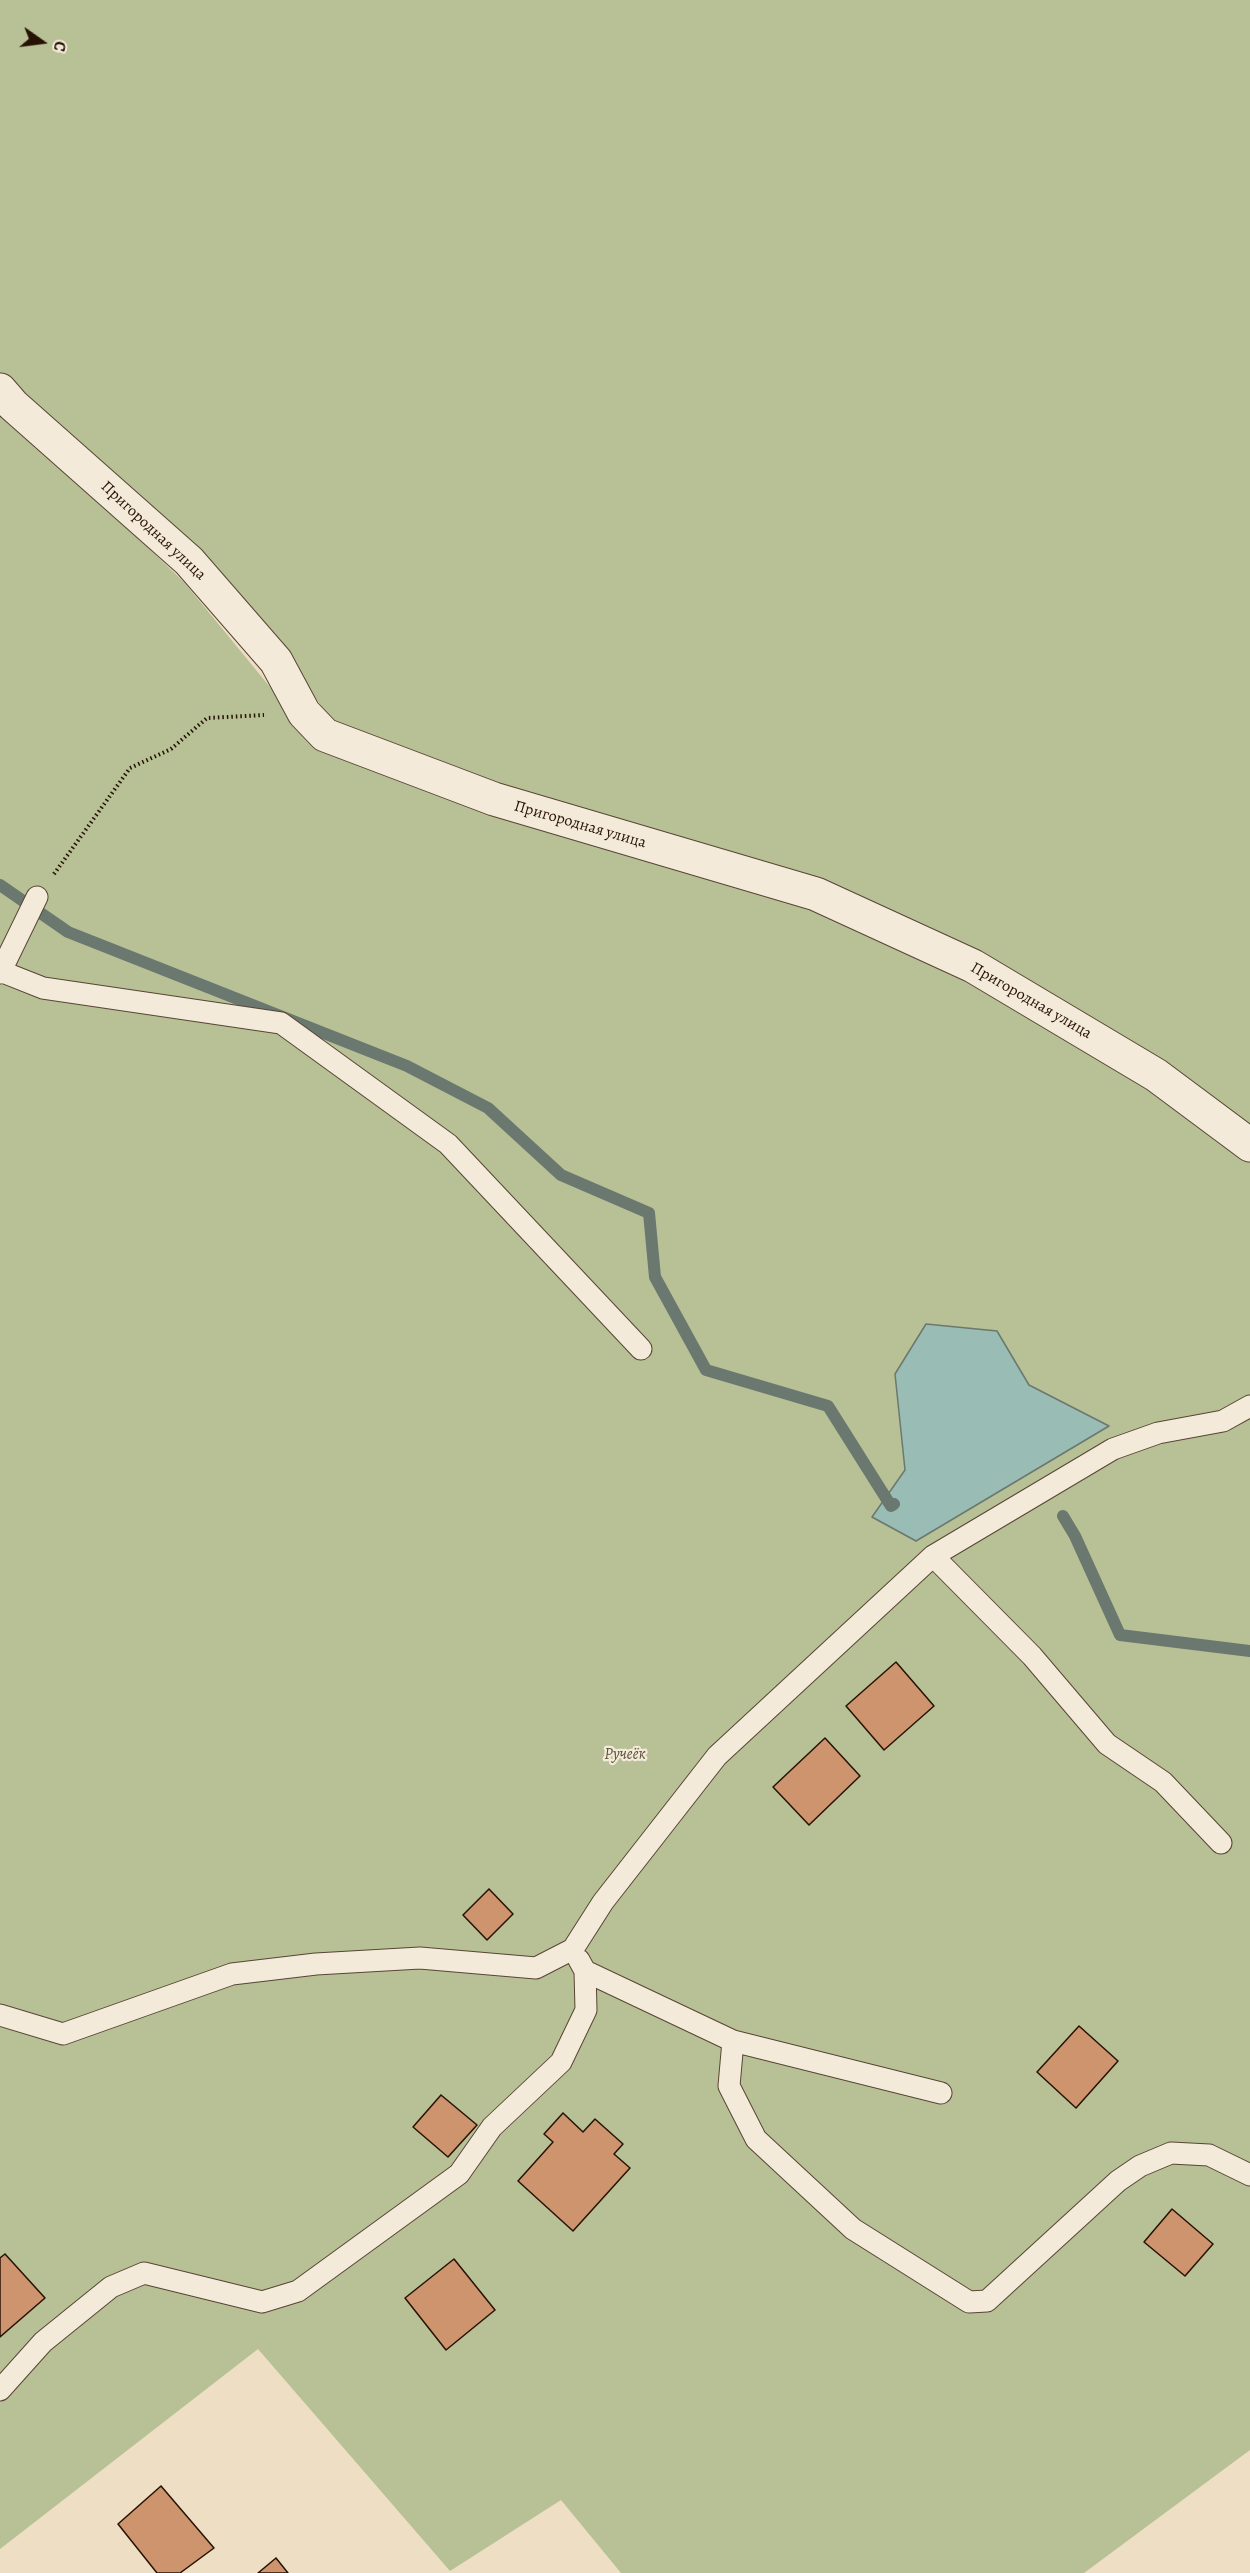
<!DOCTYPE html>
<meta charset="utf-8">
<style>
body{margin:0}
#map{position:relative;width:1250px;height:2573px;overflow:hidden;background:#eddec4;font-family:Alegreya,serif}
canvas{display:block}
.north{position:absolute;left:12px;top:12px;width:60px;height:60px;-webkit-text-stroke:4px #f3ead9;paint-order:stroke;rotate:104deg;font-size:16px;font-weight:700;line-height:24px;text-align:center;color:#271205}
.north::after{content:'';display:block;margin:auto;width:21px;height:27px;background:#271205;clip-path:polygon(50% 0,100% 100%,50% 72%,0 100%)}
</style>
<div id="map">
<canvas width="1250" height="2573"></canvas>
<div class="north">С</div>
</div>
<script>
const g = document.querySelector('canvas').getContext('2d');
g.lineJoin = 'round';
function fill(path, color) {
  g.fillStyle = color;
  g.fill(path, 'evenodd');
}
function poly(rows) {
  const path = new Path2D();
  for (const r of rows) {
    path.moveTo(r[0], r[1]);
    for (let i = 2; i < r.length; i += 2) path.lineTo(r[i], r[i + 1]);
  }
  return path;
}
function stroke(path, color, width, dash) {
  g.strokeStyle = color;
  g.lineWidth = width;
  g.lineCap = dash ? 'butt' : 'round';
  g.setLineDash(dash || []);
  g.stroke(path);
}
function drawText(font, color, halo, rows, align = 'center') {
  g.font = font + ' Alegreya,serif';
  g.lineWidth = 4.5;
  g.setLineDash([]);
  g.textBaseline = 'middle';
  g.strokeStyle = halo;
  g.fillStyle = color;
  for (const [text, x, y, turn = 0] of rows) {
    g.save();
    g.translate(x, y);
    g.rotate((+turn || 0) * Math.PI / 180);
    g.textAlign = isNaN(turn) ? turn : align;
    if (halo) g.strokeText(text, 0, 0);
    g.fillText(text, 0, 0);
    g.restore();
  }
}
fill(poly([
 [0,0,1250,0,1250,1142,985,965,509,797,334,725,264,622,0,375],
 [0,406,184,582,320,748,803,903,977,979,1163,1096,1250,1162,1250,2450,1084,2573,621,2573,561,2500,450,2571,258,2349,0,2549]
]), '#b7c195');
const water = poly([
 [926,1324,997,1331,1029,1385,1109,1426,916,1541,872,1517,905,1470,895,1374,926,1324]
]);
fill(water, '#99bcb5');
stroke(water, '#6b786f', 1.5);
stroke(poly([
 [0,885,68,932,407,1066,488,1108,561,1175,649,1213,655,1277,706,1370,828,1406,891,1506,894,1504],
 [1063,1516,1075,1536,1120,1635,1250,1651]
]), '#6b786f', 12);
const building = poly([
 [896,1662,934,1706,884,1750,846,1706,896,1662],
 [825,1738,860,1776,809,1825,773,1787,825,1738],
 [489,1889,513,1914,487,1940,463,1915,489,1889],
 [1079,2026,1118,2061,1076,2108,1037,2072,1079,2026],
 [441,2095,477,2125,448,2157,413,2127,441,2095],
 [563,2113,583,2132,595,2119,623,2144,614,2154,630,2168,573,2231,518,2181,553,2142,544,2134,563,2113],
 [1172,2209,1213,2244,1185,2276,1144,2242,1172,2209],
 [5,2254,45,2298,0,2337,0,2258,5,2254],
 [454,2259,495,2310,446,2350,405,2298,454,2259],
 [161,2486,214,2548,180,2573,157,2573,118,2524,161,2486],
 [276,2558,288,2573,258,2573,276,2558]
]);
fill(building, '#ce946e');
stroke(building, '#271205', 1.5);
const lane = poly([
 [0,971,43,988,281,1023,448,1144,641,1349],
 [0,973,37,897],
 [933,1556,1032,1656,1107,1744,1163,1782,1221,1843],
 [579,1960,585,1971,733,2041,941,2093],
 [0,2015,63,2034,232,1974,316,1964,420,1958,536,1968,573,1949,603,1902,717,1756,933,1556,1113,1449,1158,1433,1223,1421,1250,1406],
 [733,2041,729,2086,756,2139,853,2229,969,2302,987,2301,1118,2181,1140,2166,1171,2153,1209,2155,1250,2175],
 [0,2390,43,2342,111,2287,144,2273,262,2302,298,2291,459,2174,492,2127,561,2062,586,2010,585,1971]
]);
const street = poly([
 [0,390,13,405,189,561,276,661,304,713,325,735,494,799,816,894,973,966,1156,1075,1250,1145]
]);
stroke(lane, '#584535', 23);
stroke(street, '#584535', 35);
stroke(poly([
 [54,874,130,768,171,749,207,718,264,715]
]), '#271205', 4, [1.5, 3]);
stroke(lane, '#f3ead9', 21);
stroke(street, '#f3ead9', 33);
drawText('16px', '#271205', '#f3ead9', [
 ["Пригородная улица",153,531,43],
 ["Пригородная улица",580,825,16],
 ["Пригородная улица",1031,1001,30]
]);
drawText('italic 16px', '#594f37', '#f3ead9', [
 ["Ручеёк",625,1755]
]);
</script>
